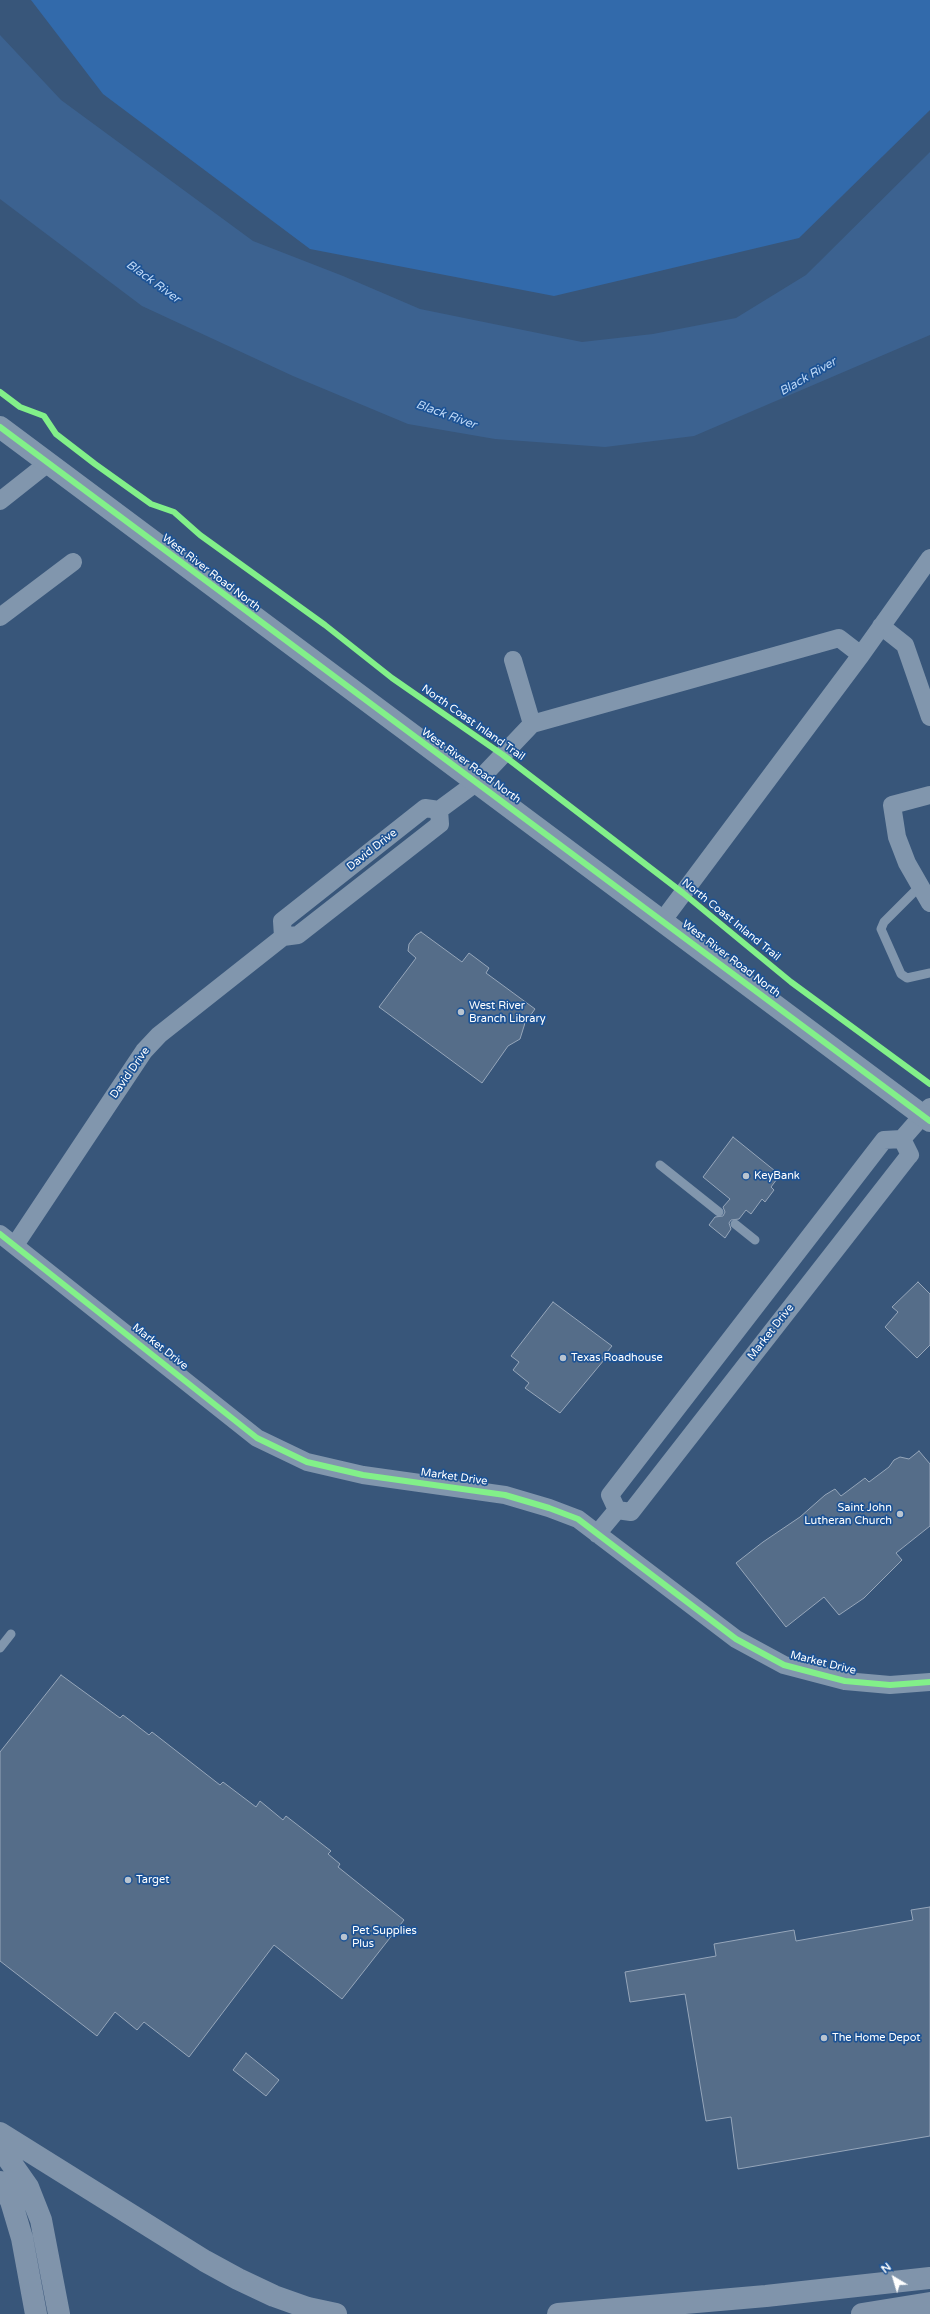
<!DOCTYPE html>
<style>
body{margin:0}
#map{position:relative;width:930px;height:2314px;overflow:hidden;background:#38567a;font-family:"Varela Round",sans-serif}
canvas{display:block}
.north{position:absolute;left:874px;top:2258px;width:40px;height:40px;-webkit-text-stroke:3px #1d5395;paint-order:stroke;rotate:322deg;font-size:11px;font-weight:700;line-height:16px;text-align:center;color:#fff}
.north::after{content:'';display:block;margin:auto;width:14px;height:18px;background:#fff;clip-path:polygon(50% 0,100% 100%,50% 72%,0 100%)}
</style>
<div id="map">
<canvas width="930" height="2314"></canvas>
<div class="north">N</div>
</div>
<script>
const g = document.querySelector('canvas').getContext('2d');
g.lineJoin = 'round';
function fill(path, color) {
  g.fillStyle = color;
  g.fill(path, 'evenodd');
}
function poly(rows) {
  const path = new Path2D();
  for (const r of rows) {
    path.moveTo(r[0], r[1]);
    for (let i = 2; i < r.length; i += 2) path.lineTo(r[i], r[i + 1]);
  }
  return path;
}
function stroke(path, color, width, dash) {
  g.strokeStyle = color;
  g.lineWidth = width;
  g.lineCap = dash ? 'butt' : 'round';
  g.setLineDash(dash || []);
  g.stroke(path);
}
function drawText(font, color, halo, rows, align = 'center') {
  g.font = font + ' "Varela Round",sans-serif';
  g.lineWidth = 3.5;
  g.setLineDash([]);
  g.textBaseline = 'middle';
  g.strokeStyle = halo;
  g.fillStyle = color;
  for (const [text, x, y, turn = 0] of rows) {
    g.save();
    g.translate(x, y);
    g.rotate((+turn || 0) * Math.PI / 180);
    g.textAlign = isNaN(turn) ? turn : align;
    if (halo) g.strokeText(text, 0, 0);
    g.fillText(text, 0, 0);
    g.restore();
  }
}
fill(poly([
 [31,0,930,0,930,110,799,238,554,296,310,249,103,94]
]), '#326aab');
fill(poly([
 [0,35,61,100,253,241,343,276,420,309,582,342,653,334,736,318,806,275,930,152,930,335,694,436,605,447,495,439,408,424,293,376,142,306,0,199]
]), '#3c6290');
const building = poly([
 [421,932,462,962,469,953,489,968,486,973,535,1009,525,1023,520,1039,508,1046,482,1083,379,1007,416,958,408,951,409,944,416,935,421,932],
 [733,1137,780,1175,771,1187,774,1190,765,1202,762,1199,751,1214,746,1210,739,1219,731,1220,729,1223,731,1229,725,1238,709,1225,715,1217,723,1216,725,1212,723,1207,730,1199,703,1177,733,1137],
 [918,1282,930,1294,930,1345,917,1358,885,1327,898,1312,892,1307,918,1282],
 [553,1302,612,1346,602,1358,604,1360,560,1413,525,1388,529,1383,513,1370,519,1362,511,1356,553,1302],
 [919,1451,930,1464,930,1526,896,1553,902,1560,864,1598,839,1615,824,1597,786,1627,736,1563,763,1542,800,1517,825,1495,835,1489,841,1496,865,1478,869,1482,889,1467,894,1460,900,1457,909,1459,919,1451],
 [61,1675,120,1718,123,1715,149,1735,152,1732,220,1785,223,1782,256,1807,260,1801,283,1820,286,1816,331,1851,328,1854,340,1864,338,1867,404,1920,342,1999,274,1945,189,2057,144,2022,137,2030,115,2012,97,2036,0,1961,0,1752,61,1675],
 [930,1907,930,2136,738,2169,731,2117,706,2121,685,1994,630,2002,625,1972,716,1956,714,1944,794,1930,796,1941,913,1920,911,1910,930,1907],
 [246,2053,279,2080,266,2096,233,2070,246,2053]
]);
fill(building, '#556d89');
stroke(building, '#96a6ba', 1);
stroke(poly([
 [920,886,884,922,881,929,901,974,907,978,930,973],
 [660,1165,719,1212],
 [735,1224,755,1240],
 [0,1648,11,1634]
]), '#8196ad', 9);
stroke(poly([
 [0,501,48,463],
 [0,617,73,562],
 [881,626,905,645,930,717],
 [532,724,839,638,861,655],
 [930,795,892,805,897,837,907,863,930,903],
 [439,810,477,782,532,724,513,660],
 [663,920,861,655,930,558],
 [902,1139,910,1155,908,1157,631,1512,617,1510,610,1495,884,1140,902,1139],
 [902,1139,930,1107],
 [0,1234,257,1438,307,1462,363,1475,505,1495,549,1508,578,1519,736,1639,784,1665,845,1681,890,1685,930,1682],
 [15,1245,144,1051,159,1035,283,937,298,935,440,824,439,810,425,808,282,921,283,937],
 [597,1534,617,1510]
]), '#8196ad', 18);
stroke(poly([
 [0,427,930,1121]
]), '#8196ad', 22);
stroke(poly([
 [0,2133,205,2261,238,2279,274,2296,308,2308,336,2314],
 [0,2147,28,2187,41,2220,59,2314],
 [0,2182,11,2201,22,2238,36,2314],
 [558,2314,766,2296,930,2278],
 [862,2314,930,2303]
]), '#8094ab', 22);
stroke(poly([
 [0,392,20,407,44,416,56,434,95,464,151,504,174,512,200,535,325,625,392,678,503,755,683,893,791,982,930,1084],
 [0,427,930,1121],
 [0,1234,257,1438,307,1462,363,1475,505,1495,549,1508,578,1519,736,1639,784,1665,845,1681,890,1685,930,1682]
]), '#82f089', 6);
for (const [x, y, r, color] of [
 [461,1012,4,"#b9c4d0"],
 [746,1176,4,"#b9c4d0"],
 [563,1358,4,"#b9c4d0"],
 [900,1514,4,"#b9c4d0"],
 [128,1880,4,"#b9c4d0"],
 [344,1937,4,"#b9c4d0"],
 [824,2038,4,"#b9c4d0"]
]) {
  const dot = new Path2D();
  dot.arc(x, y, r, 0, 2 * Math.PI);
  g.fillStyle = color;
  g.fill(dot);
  stroke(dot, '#1d5395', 1.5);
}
drawText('11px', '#fff', '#1d5395', [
 ["West River Road North",211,573,37],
 ["North Coast Inland Trail",473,723,35],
 ["West River Road North",471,766,36],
 ["David Drive",372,850,-38],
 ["North Coast Inland Trail",731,920,39],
 ["West River Road North",731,959,37],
 ["David Drive",130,1073,-55],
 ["Market Drive",771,1332,-52],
 ["Market Drive",160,1347,38],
 ["Market Drive",454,1477,8],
 ["Market Drive",823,1663,14]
]);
drawText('11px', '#fff', '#1d5395', [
 ["West River",469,1006],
 ["Branch Library",469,1019],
 ["KeyBank",754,1176],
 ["Texas Roadhouse",571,1358],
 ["Saint John",892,1508,"right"],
 ["Lutheran Church",892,1521,"right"],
 ["Target",136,1880],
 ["Pet Supplies",352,1931],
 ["Plus",352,1944],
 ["The Home Depot",832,2038]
], 'left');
drawText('italic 12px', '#bcd7f6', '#1d5395', [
 ["Black River",153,282,36],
 ["Black River",808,377,-30],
 ["Black River",446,415,20]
]);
</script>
